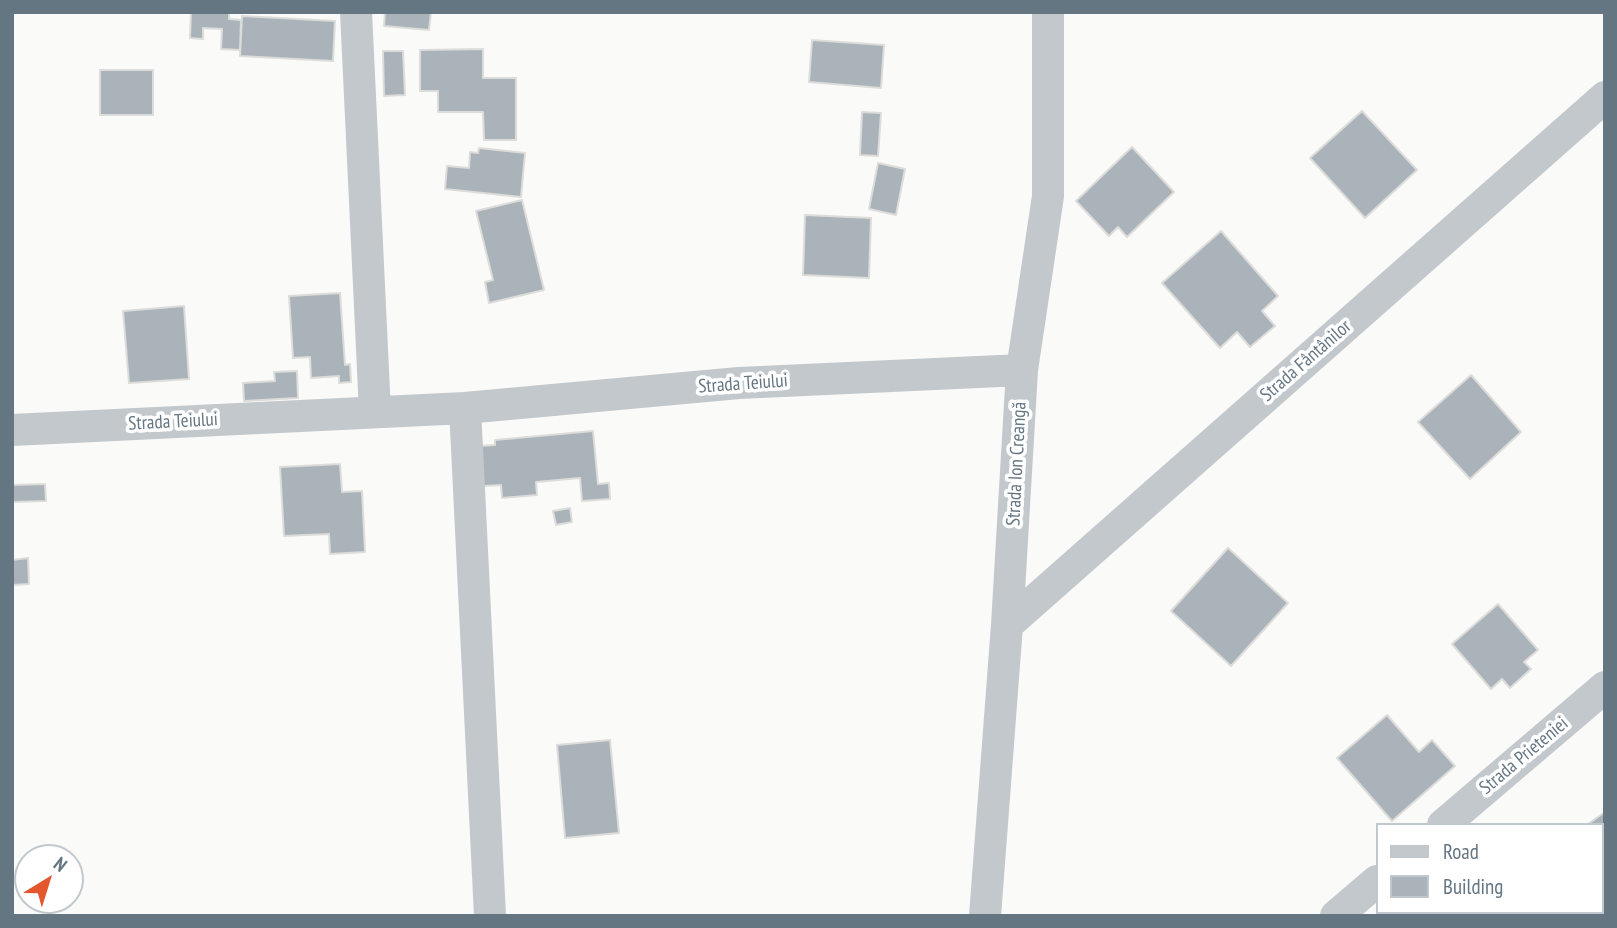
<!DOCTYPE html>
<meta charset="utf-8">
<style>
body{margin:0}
#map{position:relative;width:1617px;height:928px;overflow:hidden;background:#fafaf8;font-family:"PT Sans Narrow",sans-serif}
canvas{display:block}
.frame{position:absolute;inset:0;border:14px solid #657683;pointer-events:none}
.legend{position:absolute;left:1376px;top:823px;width:228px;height:91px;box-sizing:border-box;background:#fff;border:2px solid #c1c8cd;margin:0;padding:9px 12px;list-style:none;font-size:21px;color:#657683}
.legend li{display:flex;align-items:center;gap:14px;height:35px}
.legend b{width:35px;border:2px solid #c1c8cd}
.north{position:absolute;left:14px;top:844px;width:70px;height:70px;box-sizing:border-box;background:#fff;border:2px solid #c1c8cd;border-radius:50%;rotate:38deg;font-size:19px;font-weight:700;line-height:28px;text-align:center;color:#657683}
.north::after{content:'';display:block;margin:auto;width:24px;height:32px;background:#e4572e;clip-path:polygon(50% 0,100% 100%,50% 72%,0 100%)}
</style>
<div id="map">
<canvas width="1617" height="928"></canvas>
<div class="frame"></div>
<ul class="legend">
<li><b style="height:9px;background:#c3c8cc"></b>Road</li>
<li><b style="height:19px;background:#aab3b9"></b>Building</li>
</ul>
<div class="north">N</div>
</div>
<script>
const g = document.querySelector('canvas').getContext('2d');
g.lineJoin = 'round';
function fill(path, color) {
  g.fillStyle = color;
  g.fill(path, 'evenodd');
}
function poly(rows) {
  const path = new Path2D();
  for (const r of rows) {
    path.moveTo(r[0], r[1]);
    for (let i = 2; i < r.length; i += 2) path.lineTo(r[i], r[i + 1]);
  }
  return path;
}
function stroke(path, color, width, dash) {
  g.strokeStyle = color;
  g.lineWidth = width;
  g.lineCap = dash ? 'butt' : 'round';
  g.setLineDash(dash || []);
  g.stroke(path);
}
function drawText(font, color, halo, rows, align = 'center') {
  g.font = font + ' "PT Sans Narrow",sans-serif';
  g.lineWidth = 7;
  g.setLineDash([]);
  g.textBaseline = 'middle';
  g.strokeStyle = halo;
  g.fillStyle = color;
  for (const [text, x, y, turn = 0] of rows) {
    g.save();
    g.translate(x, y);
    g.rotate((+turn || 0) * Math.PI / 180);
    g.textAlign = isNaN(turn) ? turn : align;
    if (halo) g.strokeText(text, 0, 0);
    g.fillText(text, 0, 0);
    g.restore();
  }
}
const building = poly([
 [191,12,229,12,229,19,241,20,240,50,221,49,222,29,203,28,203,39,190,38,191,12],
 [385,12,431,12,429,30,384,26,385,12],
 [242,16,335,21,333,61,240,56,242,16],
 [812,40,884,45,881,88,809,82,812,40],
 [483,49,483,78,516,78,516,140,484,140,483,112,438,112,438,91,420,91,420,50,483,49],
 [383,51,403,51,405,95,384,96,383,51],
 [100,70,153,70,153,115,100,115,100,70],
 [1362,111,1417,170,1365,218,1310,158,1362,111],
 [862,112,881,113,878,156,860,155,862,112],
 [1132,147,1174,192,1127,237,1118,227,1109,236,1076,201,1132,147],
 [479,148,525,153,521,197,445,189,447,166,469,168,470,152,478,153,479,148],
 [878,163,905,169,896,215,869,209,878,163],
 [522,200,544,290,489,303,485,282,493,280,476,211,522,200],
 [805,215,871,218,869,278,803,275,805,215],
 [1221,231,1278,296,1262,311,1275,326,1250,347,1237,332,1220,348,1162,283,1221,231],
 [340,293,345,365,350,364,351,382,339,383,339,376,311,378,310,357,293,358,289,296,340,293],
 [184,306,189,379,129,383,123,311,184,306],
 [297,371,298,398,244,401,243,383,275,381,274,372,297,371],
 [1471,375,1521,432,1470,479,1418,422,1471,375],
 [593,431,598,484,609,483,610,499,582,501,580,478,536,482,537,495,502,498,501,485,483,486,480,446,495,445,495,440,593,431],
 [340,464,342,492,362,491,365,552,330,554,329,534,284,536,280,467,340,464],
 [45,484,46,501,12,502,12,485,45,484],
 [570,508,572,522,556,525,553,511,570,508],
 [1228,548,1288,603,1231,666,1171,611,1228,548],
 [28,558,29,584,12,585,12,560,28,558],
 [1498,604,1538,650,1524,662,1531,669,1510,688,1502,679,1491,689,1452,644,1498,604],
 [1387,715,1419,752,1432,740,1455,766,1392,821,1337,758,1387,715],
 [610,740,619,833,565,838,557,745,610,740],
 [1605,812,1605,846,1601,842,1601,825,1588,824,1605,812],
 [1479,912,1548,912,1543,916,1482,916,1479,912]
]);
fill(building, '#aab3b9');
stroke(building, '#dcdcda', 2);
stroke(poly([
 [356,12,375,412],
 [465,408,490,916],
 [12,430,465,408,739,383,1022,370],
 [1007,625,1605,97],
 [1443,825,1605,687],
 [985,916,1007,625,1022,370,1048,196,1048,12],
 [1336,916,1377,881]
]), '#c3c8cc', 32);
drawText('19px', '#657683', '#fff', [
 ["Strada Fântânilor",1306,361,-41],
 ["Strada Teiului",743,384,-4],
 ["Strada Teiului",173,422,-3],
 ["Strada Ion Creangă",1017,464,-87],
 ["Strada Prieteniei",1524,756,-40]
]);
</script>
